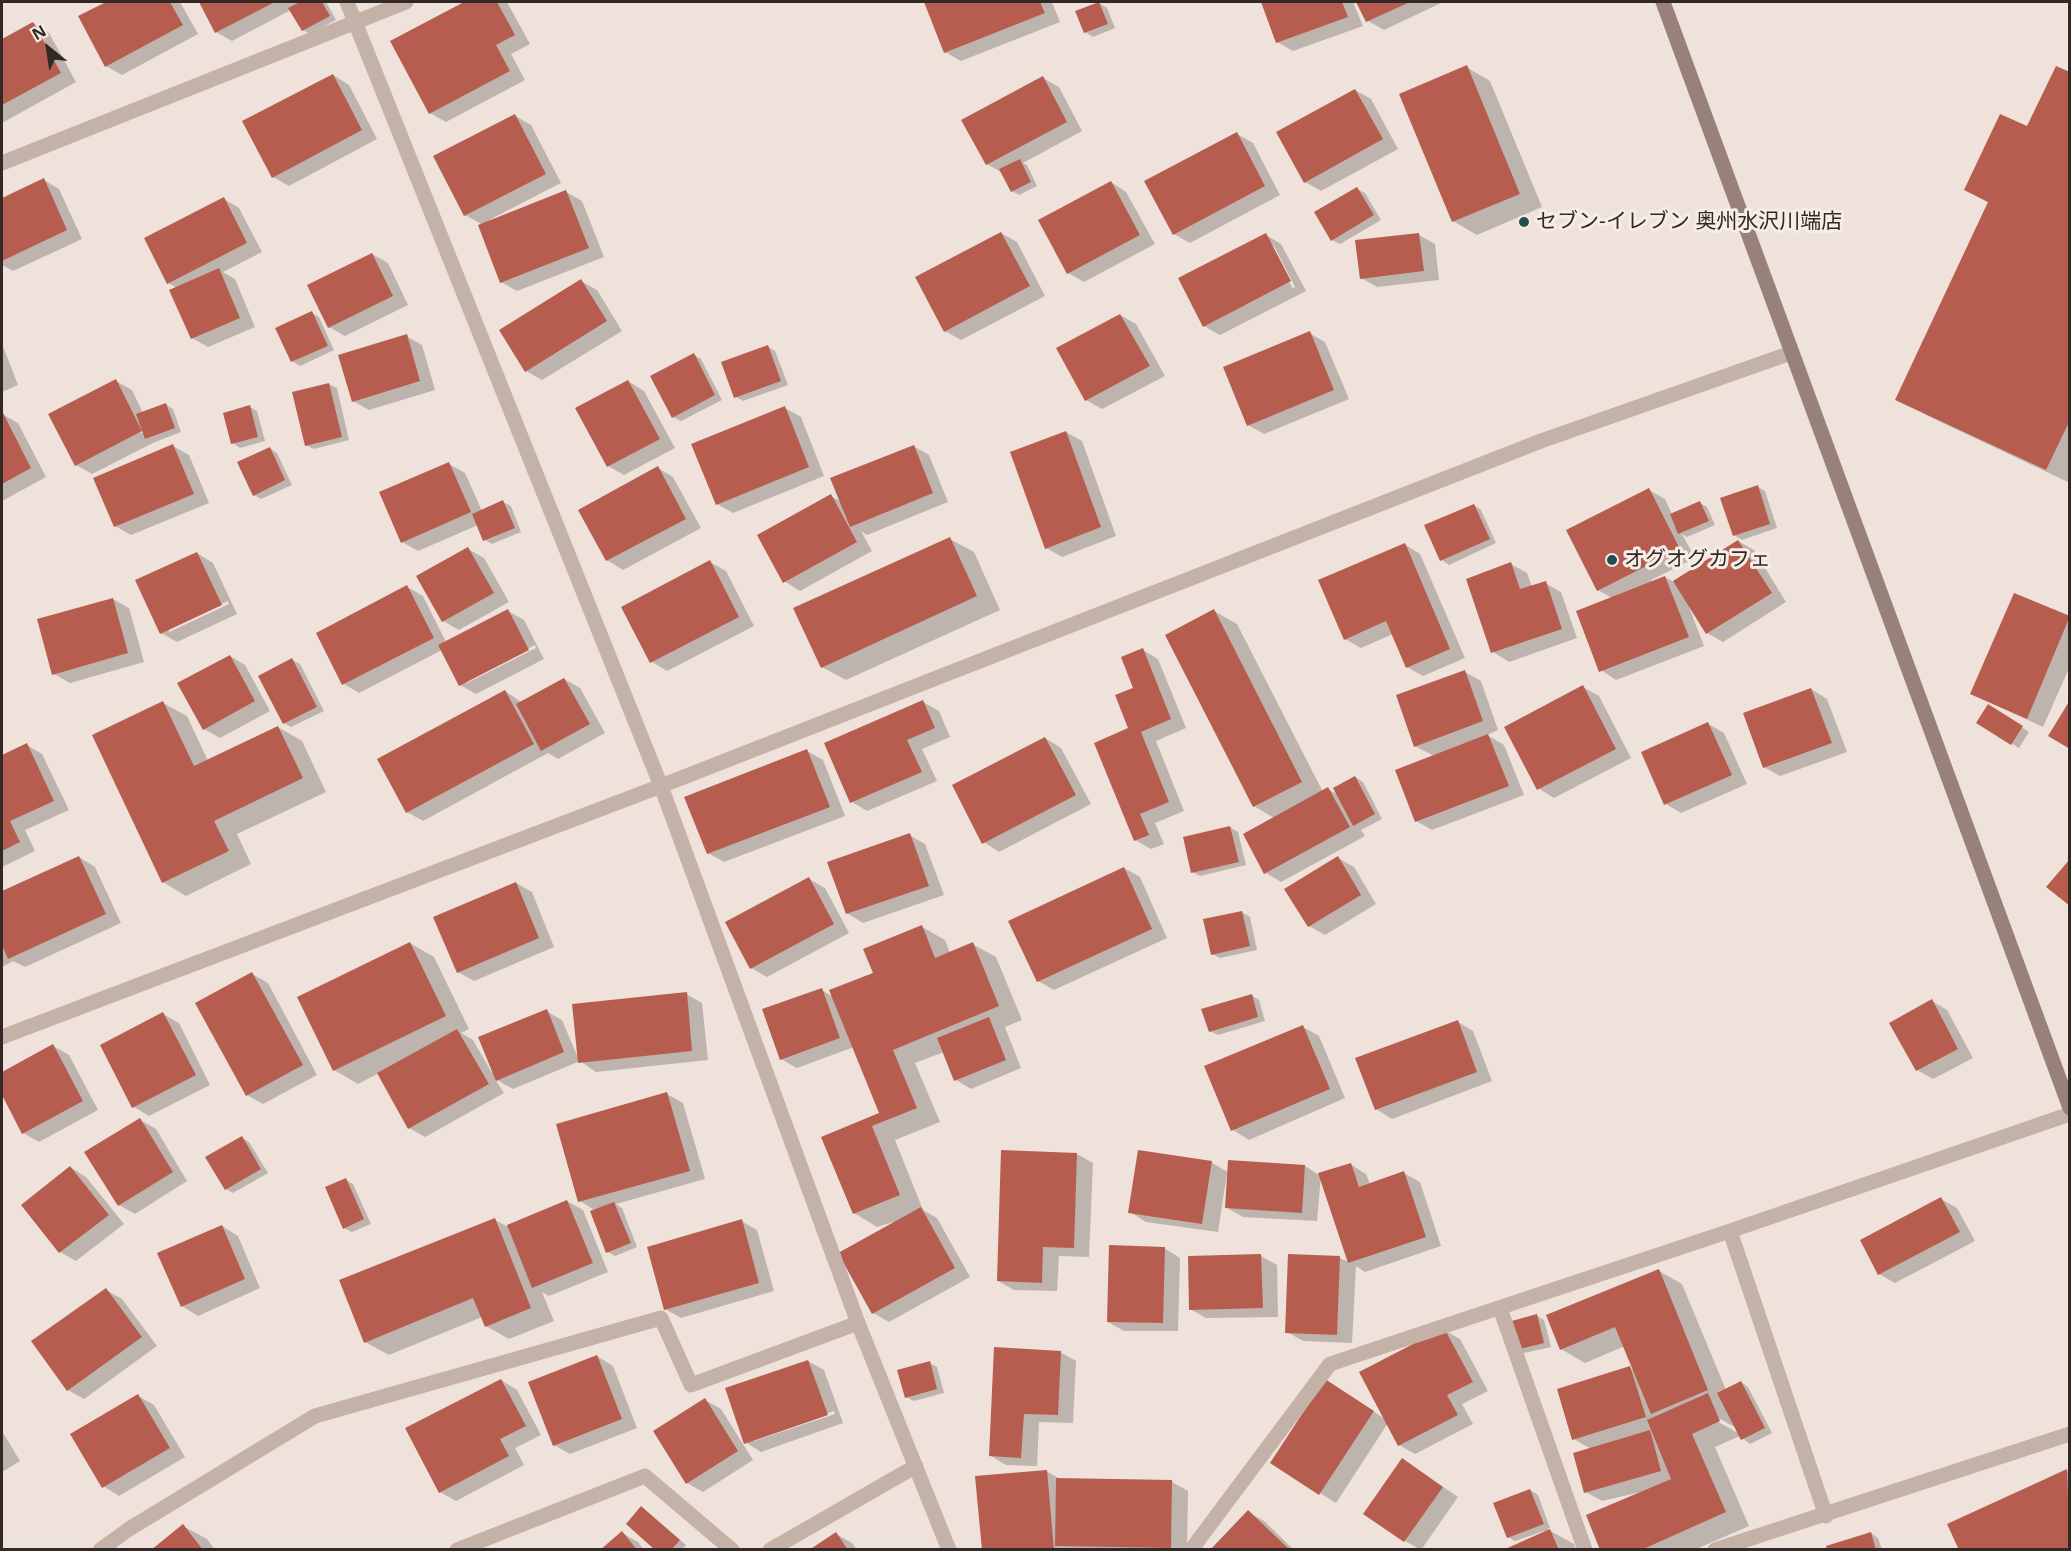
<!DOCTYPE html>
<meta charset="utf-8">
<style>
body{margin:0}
#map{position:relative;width:2071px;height:1551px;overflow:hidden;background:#eee2da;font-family:"Open Sans",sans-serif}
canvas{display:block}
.frame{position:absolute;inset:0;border:3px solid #322927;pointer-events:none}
.north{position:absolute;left:18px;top:18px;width:60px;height:60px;-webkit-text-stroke:4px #f6ede6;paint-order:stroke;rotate:330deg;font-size:16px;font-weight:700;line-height:24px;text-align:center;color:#322927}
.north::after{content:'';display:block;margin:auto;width:21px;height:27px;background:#322927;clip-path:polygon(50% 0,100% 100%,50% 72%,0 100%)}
</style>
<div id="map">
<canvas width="2071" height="1551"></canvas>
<div class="frame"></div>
<div class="north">N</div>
</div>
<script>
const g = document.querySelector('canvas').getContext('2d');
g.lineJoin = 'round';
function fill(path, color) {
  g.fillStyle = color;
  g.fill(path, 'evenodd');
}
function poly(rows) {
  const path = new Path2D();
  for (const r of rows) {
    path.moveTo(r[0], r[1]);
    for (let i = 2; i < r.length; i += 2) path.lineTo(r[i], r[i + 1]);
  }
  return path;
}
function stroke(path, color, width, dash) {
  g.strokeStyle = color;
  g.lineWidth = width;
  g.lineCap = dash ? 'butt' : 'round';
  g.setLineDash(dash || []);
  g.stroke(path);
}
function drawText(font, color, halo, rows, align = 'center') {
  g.font = font + ' "Open Sans","Noto Sans JP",sans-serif';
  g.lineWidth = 6;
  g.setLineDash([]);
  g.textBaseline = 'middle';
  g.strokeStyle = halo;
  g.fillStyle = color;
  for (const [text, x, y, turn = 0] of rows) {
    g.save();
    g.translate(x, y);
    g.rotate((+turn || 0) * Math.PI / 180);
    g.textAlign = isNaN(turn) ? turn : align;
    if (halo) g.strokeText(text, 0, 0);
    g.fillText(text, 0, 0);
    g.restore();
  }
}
fill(poly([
 [109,2,180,2,198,34,122,75,106,66,80,17],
 [201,2,326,2,336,20,310,34,303,30,291,10,232,41,216,32],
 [467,2,507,2,530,44,511,54,525,80,446,122,430,113,392,42],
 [926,2,1052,2,1060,22,961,61,945,52],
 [1262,2,1353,2,1363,26,1293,51,1277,42],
 [1358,2,1440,2,1441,3,1384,30,1368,21],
 [1099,3,1107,8,1115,28,1093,37,1085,32],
 [33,23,49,33,76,82,2,123,2,41],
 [1466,67,1490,81,1542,207,1477,235,1453,221],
 [2070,73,2070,483,1928,416,1897,399,1989,203,1966,190,2028,128],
 [333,75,349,85,377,139,289,186,273,177],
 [1043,78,1059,87,1082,131,1023,163,1027,165,1037,186,1019,195,1012,191,1004,174,987,164],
 [1355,90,1371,99,1398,149,1321,191,1305,182],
 [515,116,531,125,561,183,491,219,492,221,566,192,582,201,604,257,517,291,501,282,483,225,465,215],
 [1237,134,1253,143,1280,195,1190,243,1174,234],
 [44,180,59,189,82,239,13,271,2,265,2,200],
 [1111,182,1126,192,1155,244,1084,282,1068,273],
 [1357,189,1365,193,1381,220,1340,244,1332,240],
 [224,199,239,208,262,252,223,272,235,279,255,327,208,347,192,338,177,288,168,283],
 [1001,233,1017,242,1045,296,961,340,945,331],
 [1266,235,1281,244,1306,291,1220,335,1204,326],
 [1271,246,1274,246,1295,287,1293,289],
 [1419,235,1435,244,1439,280,1377,287,1361,278],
 [372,254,388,263,408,305,345,336,329,327],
 [581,281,597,290,622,331,542,380,526,371],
 [312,313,319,317,334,350,300,366,292,361,277,329],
 [1120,315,1136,324,1165,376,1102,409,1086,400],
 [1309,333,1325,342,1349,399,1264,434,1248,425],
 [406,336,422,345,435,390,369,410,353,401],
 [2,344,18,385,2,392],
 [767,346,775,351,788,385,743,401,736,397],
 [694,355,701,359,722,400,681,421,673,417],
 [116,381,132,390,143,413,165,404,173,409,181,432,155,442,92,474,76,465],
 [137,426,144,431,144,434,135,429],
 [628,381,644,391,675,448,624,475,608,466],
 [329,384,337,388,349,440,314,449,306,445],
 [250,407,257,411,265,441,240,448,233,443],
 [785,408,801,417,824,476,733,513,717,504],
 [2,414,18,423,46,477,2,501],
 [1066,432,1082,441,1116,536,1062,557,1046,548],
 [173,446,189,455,209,503,131,535,115,526],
 [913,446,929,455,948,502,867,535,861,531,872,551,800,591,784,581,831,496,842,502],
 [269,448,277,453,292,485,261,499,254,495],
 [449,464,465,473,482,511,503,502,511,506,521,532,492,544,485,540,478,525,418,551,402,542],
 [658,468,673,477,701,528,623,570,607,560],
 [1758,487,1765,491,1777,528,1742,540,1734,535],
 [1649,490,1665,499,1672,514,1700,503,1707,507,1715,525,1687,537,1682,534,1695,558,1651,580,1652,582,1665,577,1674,582,1738,541,1754,550,1786,602,1723,642,1707,633,1688,604,1704,646,1616,680,1601,670,1612,598,1598,590],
 [1474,505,1481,510,1496,543,1449,565,1442,560],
 [950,539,974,552,1000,610,846,680,822,667],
 [1404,544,1420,554,1465,658,1423,676,1407,667,1393,634,1361,648,1345,639],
 [468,549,484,558,509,602,459,630,443,621],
 [197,553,213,563,237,614,177,642,161,633],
 [228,601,229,604,169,632,169,628],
 [710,562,726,571,754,626,667,671,652,662],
 [1511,564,1527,573,1532,587,1545,583,1561,592,1577,638,1509,662,1493,652],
 [407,587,423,596,446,642,508,611,524,620,544,659,476,694,460,685,442,650,359,693,344,684],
 [535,645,536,648,467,683,467,680],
 [2015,595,2070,618,2070,666,2043,727,1972,694],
 [113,599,129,608,144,662,70,683,54,674],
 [1214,611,1237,624,1323,792,1328,789,1338,795,1355,777,1363,782,1382,819,1361,830,1365,836,1281,882,1266,873,1274,818,1254,806],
 [1143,650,1158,659,1186,728,1156,741,1184,811,1155,823,1164,844,1151,849,1135,840,1130,729],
 [230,656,245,665,270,711,220,738,204,729],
 [292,660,300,664,324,711,291,727,284,723],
 [1465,672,1481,681,1498,730,1487,735,1504,745,1524,795,1432,830,1416,821,1434,756,1415,746],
 [564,679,580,688,605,733,558,759,548,753,423,821,407,812,505,691,521,702],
 [1583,687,1599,696,1631,758,1554,798,1538,788],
 [1811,689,1827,699,1847,752,1780,776,1764,767],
 [923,702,939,711,950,737,922,749,937,781,867,811,852,802],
 [163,703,187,716,208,761,278,727,302,741,326,792,237,834,251,864,186,896,163,882],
 [1995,710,2029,732,2019,748,1978,723],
 [1708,724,1724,733,1747,784,1681,813,1666,804],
 [1045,738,1061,748,1091,804,999,852,984,842],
 [27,745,42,754,69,810,25,830,35,851,2,867,2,756],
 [807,751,823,760,845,816,724,862,708,853],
 [1230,827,1238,832,1246,865,1200,876,1192,872],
 [909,835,925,844,944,895,863,923,847,913],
 [79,857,95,867,121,923,25,967,13,961,2,967,2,893],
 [1338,858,1354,867,1376,904,1325,935,1309,926],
 [1124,868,1140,877,1167,938,1054,990,1038,981],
 [809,879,825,888,849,933,767,977,751,968],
 [516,883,532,892,554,947,474,981,458,972],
 [1242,912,1250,917,1257,950,1220,958,1212,954],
 [922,927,945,940,950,953,972,944,996,957,1022,1020,1005,1027,1021,1068,971,1089,956,1080,944,1052,915,1063,940,1122,895,1140,923,1210,937,1218,970,1277,889,1322,873,1313,903,1219,877,1227,854,1213,823,1138,881,1114,854,1047,797,1068,781,1059,822,990,833,997,875,974],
 [410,943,434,957,469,1029,461,1033,473,1040,492,1073,546,1011,562,1020,579,1060,686,994,702,1003,708,1060,596,1072,580,1061,513,1089,495,1079,504,1093,425,1137,409,1128,379,1073,358,1084,334,1070],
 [252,974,268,983,317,1075,263,1104,247,1095],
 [1251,995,1259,1000,1265,1021,1218,1035,1210,1031],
 [1932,1001,1947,1010,1973,1058,1933,1079,1917,1070],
 [163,1014,179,1023,210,1085,149,1116,134,1107,102,1045],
 [1458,1022,1473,1031,1492,1081,1392,1119,1376,1109],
 [1303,1027,1319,1036,1345,1098,1249,1140,1233,1130,1206,1067],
 [53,1046,69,1055,98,1110,39,1142,23,1133,2,1092,2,1073],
 [667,1094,683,1103,705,1179,616,1204,622,1208,637,1247,615,1256,608,1252,596,1211,580,1201],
 [140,1120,156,1129,187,1181,135,1214,119,1205],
 [242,1138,249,1142,268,1173,233,1193,226,1189],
 [1077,1154,1093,1163,1089,1257,1059,1256,1057,1291,1014,1290,998,1281],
 [1211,1162,1229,1173,1305,1166,1319,1175,1350,1164,1366,1174,1370,1184,1404,1173,1420,1182,1441,1246,1365,1272,1356,1266,1352,1343,1303,1341,1287,1332,1290,1256,1340,1258,1350,1263,1321,1175,1317,1221,1243,1217,1227,1208,1229,1173,1227,1173,1218,1232,1146,1222,1130,1212],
 [70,1167,86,1177,124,1224,76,1261,60,1252,23,1205],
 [346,1180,353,1184,371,1224,352,1232,344,1228],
 [1941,1199,1957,1208,1975,1241,1895,1283,1879,1274],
 [567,1201,583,1210,608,1272,549,1296,542,1292,554,1321,509,1339,486,1326,482,1317,389,1355,365,1342,495,1220,506,1226],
 [741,1221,757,1230,774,1291,681,1318,665,1309],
 [222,1226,238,1236,260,1288,198,1316,182,1306],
 [1164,1248,1180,1258,1178,1331,1124,1331,1108,1322],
 [1261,1256,1277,1265,1278,1317,1206,1318,1190,1309],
 [1659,1271,1682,1284,1726,1390,1741,1382,1748,1387,1772,1433,1750,1444,1740,1436,1715,1447,1749,1526,1694,1550,1602,1550,1650,1490,1602,1501,1586,1492,1591,1449,1574,1439,1630,1368,1635,1371,1625,1346,1585,1363,1561,1349],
 [1715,1416,1738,1429,1738,1433,1713,1419],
 [106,1290,122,1299,157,1346,84,1399,68,1390],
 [1537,1316,1544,1320,1551,1347,1524,1353,1517,1349],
 [1444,1330,1460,1339,1488,1391,1462,1404,1473,1424,1415,1454,1399,1445,1388,1423,1336,1503,1272,1463,1341,1390,1385,1419],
 [1060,1352,1076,1361,1073,1423,1039,1422,1037,1466,1006,1465,991,1456],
 [597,1356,613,1366,637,1428,570,1454,554,1445],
 [808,1361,824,1370,843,1423,761,1452,745,1442],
 [834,1411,835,1414,754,1441,754,1438],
 [930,1363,937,1367,944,1393,914,1401,906,1397],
 [501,1380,517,1390,541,1435,515,1448,524,1465,456,1501,440,1492],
 [138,1396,154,1405,185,1457,119,1496,103,1486],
 [705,1400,721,1409,753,1460,703,1492,687,1483],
 [2,1431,20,1461,2,1472],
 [1403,1460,1458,1497,1421,1550,1405,1541],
 [1046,1471,1062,1480,1172,1482,1188,1491,1187,1550,983,1550],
 [2067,1471,2070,1472,2070,1550,1961,1550,1949,1525],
 [1530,1490,1538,1495,1550,1528,1547,1529,1574,1544,1576,1550,1507,1550,1545,1533,1544,1531,1515,1541,1508,1537],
 [642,1508,686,1545,682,1550,657,1550],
 [1248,1512,1264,1521,1294,1550,1212,1550],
 [183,1526,207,1539,215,1550,154,1550],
 [622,1533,638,1542,644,1550,602,1550],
 [1871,1533,1878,1538,1882,1550,1828,1550],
 [836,1534,852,1543,857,1550,812,1550]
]), '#0003');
fill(poly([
 [106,2,170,2,183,25,105,67,78,16],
 [199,2,275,2,215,33],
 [300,2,322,2,330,16,302,31,288,8],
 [464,2,497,2,515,35,496,45,510,71,429,114,390,41],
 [924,2,1040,2,1045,13,944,53],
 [1099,2,1108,24,1084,33,1075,11],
 [1261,2,1342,2,1348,17,1276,43],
 [1356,2,1410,2,1366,22],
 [33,22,61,73,2,105,2,39],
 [1467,65,1520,194,1452,222,1399,94],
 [2056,66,2070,72,2070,420,2046,470,1895,400,1988,202,1964,190,2000,114,2027,126],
 [333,74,362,130,272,178,242,121],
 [1043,76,1067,122,986,165,961,120],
 [1355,89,1383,139,1304,183,1276,132],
 [515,114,546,174,464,216,433,156],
 [1237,132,1265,186,1173,235,1144,181],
 [1020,159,1031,182,1011,192,999,169],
 [44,178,67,230,2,261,2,198],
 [1111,181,1140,235,1067,274,1038,220],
 [1357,187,1374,215,1331,241,1314,212],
 [566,190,589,248,500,283,478,225],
 [224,197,247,243,167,284,144,238],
 [1001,232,1030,286,944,332,915,277],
 [1266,233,1291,281,1203,327,1178,278],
 [1419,233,1424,271,1360,279,1355,240],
 [372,253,393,296,328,328,307,285],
 [219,268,240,318,191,339,169,290],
 [581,279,607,321,525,372,499,330],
 [312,311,328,346,291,362,275,328],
 [1120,314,1150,366,1085,401,1056,348],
 [1310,331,1334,390,1247,426,1223,367],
 [407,334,420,381,352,402,338,355],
 [768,345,781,381,734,398,721,362],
 [694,353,715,395,672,418,650,376],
 [116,379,142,431,75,466,48,414],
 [628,380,660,439,607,467,575,408],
 [329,383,342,437,305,446,292,392],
 [166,403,175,428,145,439,136,414],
 [250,405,258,437,231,444,223,413],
 [785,406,809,467,716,505,691,444],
 [2,411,31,468,2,484],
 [1066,431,1101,527,1045,549,1010,452],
 [173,444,194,494,114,527,93,478],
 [914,445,933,493,850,527,830,478],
 [270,447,285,480,253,496,237,462],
 [449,462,471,512,401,543,379,492],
 [658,466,686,519,606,561,578,510],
 [1758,485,1770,524,1733,536,1720,498],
 [1649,488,1680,549,1597,591,1566,530],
 [831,494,857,542,783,583,757,535],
 [503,500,515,528,483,541,472,514],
 [1700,501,1709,521,1678,534,1670,514],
 [1474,504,1490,539,1440,561,1424,525],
 [950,537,977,596,821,668,793,608],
 [1738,540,1772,593,1706,634,1673,581],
 [1405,543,1450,649,1406,668,1386,621,1344,640,1318,580],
 [468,547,494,593,442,622,416,576],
 [197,552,222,605,160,634,135,580],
 [710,560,739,617,650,663,621,607],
 [1511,562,1520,589,1546,581,1562,629,1491,653,1466,579],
 [1665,576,1689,637,1599,672,1576,611],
 [407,585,434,638,342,685,316,633],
 [2014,593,2070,616,2027,719,1970,694],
 [113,598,128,653,52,675,37,619],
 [508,609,529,650,459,686,438,645],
 [1214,609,1302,782,1253,807,1165,635],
 [1143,648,1171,719,1141,732,1169,802,1140,814,1149,835,1134,841,1094,743,1128,728,1115,695,1133,688,1121,657],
 [230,655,255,701,203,730,177,683],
 [292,658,317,707,283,724,258,676],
 [1465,670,1483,721,1414,747,1396,695],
 [564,678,590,724,541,751,516,704],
 [1583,685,1616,749,1537,790,1504,727],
 [1811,688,1832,743,1763,768,1743,713],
 [505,690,534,744,406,813,377,759],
 [923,700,935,728,907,740,922,772,850,803,824,743],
 [2070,700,2070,749,2048,736],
 [163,701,194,766,278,726,303,778,214,821,229,851,162,883,92,735],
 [1988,704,2023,726,2011,745,1976,723],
 [1708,722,1732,775,1664,805,1641,752],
 [1488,734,1509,786,1415,822,1395,770],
 [1045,737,1076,795,982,844,952,785],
 [27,743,54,801,10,821,20,842,2,851,2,755],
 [807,749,830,807,707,854,684,797],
 [1355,776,1375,814,1353,826,1333,788],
 [1328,787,1350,827,1264,874,1243,834],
 [1230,826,1239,862,1191,873,1183,837],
 [910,833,929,886,846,914,827,862],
 [79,856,106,914,8,959,2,945,2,891],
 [1338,856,1361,895,1308,927,1284,889],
 [2070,859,2070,906,2046,887],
 [1124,867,1152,929,1037,982,1008,921],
 [809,877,834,924,750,969,725,922],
 [516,882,539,938,457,973,433,917],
 [1242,911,1250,946,1211,955,1203,919],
 [922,925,935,958,973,942,999,1006,893,1050,917,1108,872,1126,900,1195,853,1214,821,1137,879,1113,829,990,873,973,863,949],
 [410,942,446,1016,333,1071,297,997],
 [252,972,303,1065,246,1096,195,1003],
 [822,988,840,1038,780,1060,762,1009],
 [687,992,692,1051,578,1063,572,1004],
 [1252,994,1258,1017,1209,1032,1201,1009],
 [1932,999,1958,1049,1916,1071,1889,1023],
 [547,1009,564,1052,496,1081,478,1037],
 [163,1012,196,1075,132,1108,100,1045],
 [989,1017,1006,1060,954,1081,937,1038],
 [1458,1020,1477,1072,1375,1110,1355,1058],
 [1303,1025,1330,1089,1231,1131,1204,1066],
 [457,1029,489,1084,408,1129,377,1073],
 [53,1044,83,1101,22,1134,2,1095,2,1072],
 [667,1092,690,1171,578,1202,556,1124],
 [140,1118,173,1172,118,1206,84,1152],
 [242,1136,261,1169,225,1190,205,1157],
 [1001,1150,1077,1153,1074,1248,1043,1247,1042,1283,997,1281],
 [1138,1150,1212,1161,1202,1224,1128,1213],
 [1228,1160,1305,1165,1302,1213,1225,1208],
 [1351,1163,1359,1187,1404,1171,1426,1237,1348,1263,1318,1173],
 [70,1166,109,1215,59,1253,21,1205],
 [346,1178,364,1219,343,1229,325,1187],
 [1941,1197,1960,1232,1878,1275,1860,1240],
 [567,1200,593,1263,532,1288,507,1225],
 [614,1202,631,1243,606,1253,590,1211],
 [921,1207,955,1268,872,1314,838,1253],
 [495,1218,531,1308,485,1327,473,1298,364,1343,339,1280],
 [742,1219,759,1283,664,1310,647,1247],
 [222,1225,245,1279,181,1307,157,1253],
 [1109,1245,1165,1247,1163,1323,1107,1322],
 [1261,1254,1263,1308,1189,1310,1188,1256],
 [1288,1254,1340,1256,1337,1335,1285,1333],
 [1659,1269,1708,1390,1651,1414,1615,1327,1560,1350,1546,1315],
 [106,1288,142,1337,67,1391,31,1341],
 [1537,1314,1544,1343,1516,1350,1508,1322],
 [1444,1328,1473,1382,1447,1395,1458,1415,1398,1446,1359,1372],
 [994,1347,1061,1351,1058,1415,1024,1414,1021,1458,989,1456],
 [597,1355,622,1419,553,1446,528,1382],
 [808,1360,828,1415,744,1444,725,1388],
 [930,1361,937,1389,905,1398,897,1370],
 [1630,1366,1646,1417,1572,1440,1557,1389],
 [501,1379,526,1426,500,1439,509,1456,439,1493,405,1428],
 [1325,1379,1374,1411,1319,1495,1270,1463],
 [1741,1381,1765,1428,1741,1440,1717,1393],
 [1708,1393,1720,1421,1692,1434,1726,1512,1641,1550,1600,1550,1586,1515,1671,1479,1647,1420],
 [138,1394,170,1448,102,1488,70,1434],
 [705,1398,738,1451,686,1484,653,1431],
 [1650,1430,1661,1471,1584,1493,1573,1453],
 [1402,1458,1443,1487,1404,1542,1363,1514],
 [2067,1469,2070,1548,1959,1550,1947,1524],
 [1047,1470,1054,1550,982,1550,975,1476],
 [1056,1478,1172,1480,1171,1548,1055,1546],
 [1530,1489,1544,1524,1507,1538,1493,1503],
 [641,1506,680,1540,671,1550,655,1550,626,1524],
 [1248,1510,1290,1550,1210,1550],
 [183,1524,203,1550,151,1550],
 [1550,1529,1559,1550,1503,1550],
 [622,1531,637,1550,600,1550],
 [836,1532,848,1550,809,1550],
 [1871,1532,1876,1550,1827,1550,1826,1546]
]), '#b75d4f');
stroke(poly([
 [347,2,661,786,858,1323,949,1550],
 [2,163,406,2],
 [2,1037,661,786,1541,441,1791,353],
 [1730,1231,1826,1516],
 [1500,1308,1585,1550],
 [100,1550,129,1529,315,1416,661,1318,691,1385,858,1323],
 [457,1550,645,1476,732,1550],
 [770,1550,916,1466],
 [1191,1550,1330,1364,1730,1231,2070,1114],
 [1715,1550,2070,1434]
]), '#c4b2a8', 15);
stroke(poly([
 [1663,2,2070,1108]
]), '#97817a', 15);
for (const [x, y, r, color] of [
 [1524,222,6,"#224e4c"],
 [1612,560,6,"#224e4c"]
]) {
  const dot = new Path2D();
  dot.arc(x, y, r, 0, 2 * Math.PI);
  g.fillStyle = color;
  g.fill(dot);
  stroke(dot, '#f6ede6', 2);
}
drawText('21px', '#322927', '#f6ede6', [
 ["セブン-イレブン 奥州水沢川端店",1536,222],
 ["オグオグカフェ",1624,560]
], 'left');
</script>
